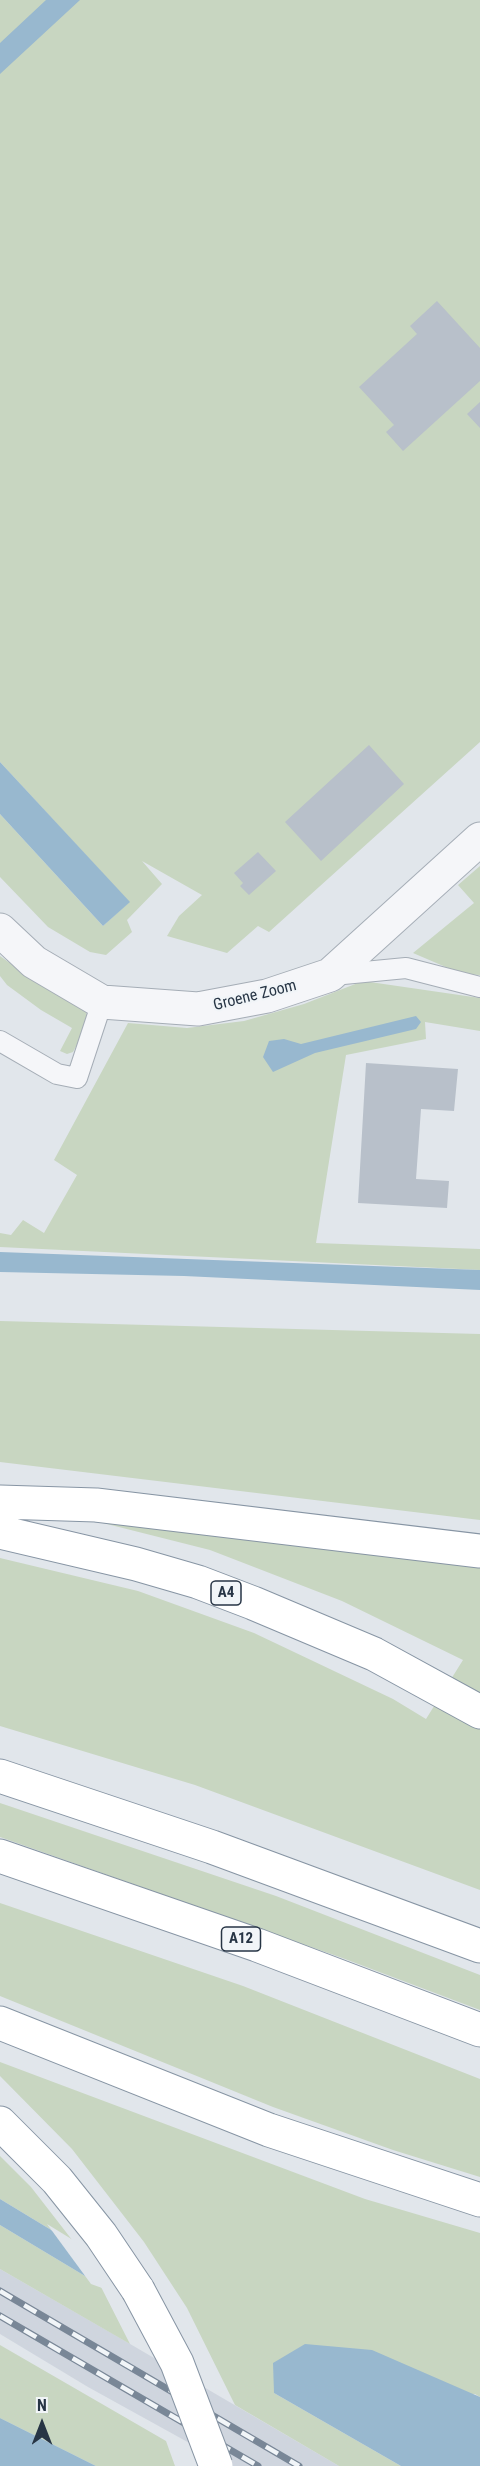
<!DOCTYPE html>
<style>
body{margin:0}
#map{position:relative;width:480px;height:2466px;overflow:hidden;background:#e1e6eb;font-family:"Roboto Condensed",sans-serif}
canvas{display:block}
.north{position:absolute;left:12px;top:2394px;width:60px;height:60px;-webkit-text-stroke:4px #f1f5f8;paint-order:stroke;rotate:0deg;font-size:16px;font-weight:700;line-height:24px;text-align:center;color:#273545}
.north::after{content:'';display:block;margin:auto;width:21px;height:27px;background:#273545;clip-path:polygon(50% 0,100% 100%,50% 72%,0 100%)}
</style>
<div id="map">
<canvas width="480" height="2466"></canvas>
<div class="north">N</div>
</div>
<script>
const g = document.querySelector('canvas').getContext('2d');
g.lineJoin = 'round';
function fill(path, color) {
  g.fillStyle = color;
  g.fill(path, 'evenodd');
}
function poly(rows) {
  const path = new Path2D();
  for (const r of rows) {
    path.moveTo(r[0], r[1]);
    for (let i = 2; i < r.length; i += 2) path.lineTo(r[i], r[i + 1]);
  }
  return path;
}
function stroke(path, color, width, dash) {
  g.strokeStyle = color;
  g.lineWidth = width;
  g.lineCap = dash ? 'butt' : 'round';
  g.setLineDash(dash || []);
  g.stroke(path);
}
function drawText(font, color, halo, rows, align = 'center') {
  g.font = font + ' "Roboto Condensed",sans-serif';
  g.lineWidth = 4.5;
  g.setLineDash([]);
  g.textBaseline = 'middle';
  g.strokeStyle = halo;
  g.fillStyle = color;
  for (const [text, x, y, turn = 0] of rows) {
    g.save();
    g.translate(x, y);
    g.rotate((+turn || 0) * Math.PI / 180);
    g.textAlign = isNaN(turn) ? turn : align;
    if (halo) g.strokeText(text, 0, 0);
    g.fillText(text, 0, 0);
    g.restore();
  }
}
fill(poly([
 [0,2269,113,2334,339,2466,231,2466,88,2387,0,2334]
]), '#cfd5de');
fill(poly([
 [0,0,480,0,480,742,269,932,258,926,227,953,167,936,179,916,202,895,142,861,162,884,127,920,132,932,106,955,90,952,48,927,0,877,0,814,103,926,129,902,0,762],
 [480,866,480,975,462,974,413,953,474,903,458,885],
 [0,956,35,981,85,1008,89,1022,73,1052,67,1054,60,1051,72,1028,41,1010,7,985,0,976],
 [363,981,480,998,480,1031,425,1022,426,1039,346,1055,316,1243,480,1249,480,1270,0,1247,0,1233,11,1235,23,1220,44,1233,77,1175,54,1160,128,1023,187,1028,244,1021,304,1004],
 [0,1321,480,1334,480,1520,0,1462],
 [99,1522,480,1566,480,1890,195,1785,0,1726,0,1558,138,1591,254,1633,393,1699,426,1719,463,1660,342,1601,210,1550],
 [0,1803,276,1896,480,1975,480,2010,345,1959,0,1837],
 [0,1903,243,1986,480,2079,480,2177,393,2150,273,2107,0,1996],
 [0,2062,365,2199,480,2233,480,2397,475,2394,274,2393,401,2466,339,2466,235,2405,187,2308,144,2242,72,2149,0,2076],
 [0,2156,31,2187,76,2245,0,2199],
 [0,2225,100,2285,130,2344,0,2269],
 [0,2345,166,2441,175,2466,96,2466,0,2418]
]), '#c8d6c1');
fill(poly([
 [46,0,80,0,0,74,0,43],
 [0,762,130,902,103,926,0,814],
 [416,1016,421,1022,416,1029,315,1053,273,1072,263,1057,269,1041,284,1039,301,1044],
 [0,1252,480,1270,480,1290,184,1276,0,1272],
 [0,2199,76,2245,100,2285,0,2225],
 [305,2344,372,2350,480,2397,480,2466,401,2466,274,2393,273,2363],
 [0,2418,96,2466,0,2466]
]), '#98b8cf');
fill(poly([
 [47,2224,78,2243,102,2284,102,2288,91,2284]
]), '#e1e6eb');
fill(poly([
 [437,301,480,348,480,381,403,451,386,432,394,425,359,387,417,334,410,326],
 [480,402,480,428,467,414],
 [369,745,404,784,321,861,285,822],
 [258,852,276,871,249,895,240,886,243,883,234,873],
 [366,1063,458,1069,454,1111,421,1109,416,1179,449,1181,447,1208,358,1203]
]), '#b8c0ca');
const lane = poly([
 [333,975,406,968,480,987],
 [0,1041,57,1074,77,1078,102,1002]
]);
const street = poly([
 [0,930,34,962,102,1002,198,1009,267,996,330,975,480,839]
]);
const highway = poly([
 [0,1502,96,1505,480,1551],
 [0,1532,136,1564,198,1582,253,1603,374,1654,480,1712],
 [0,1776,212,1847,480,1946],
 [0,1856,257,1945,480,2030],
 [0,2023,269,2130,480,2200],
 [0,2123,57,2180,101,2235,138,2290]
]);
stroke(lane, '#a5adb6', 22);
stroke(street, '#a5adb6', 35);
stroke(highway, '#8795a4', 35);
stroke(lane, '#f5f6f9', 20);
stroke(street, '#f5f6f9', 33);
stroke(highway, '#fff', 33);
const rail = poly([
 [0,2291,299,2466],
 [0,2316,258,2466]
]);
stroke(rail, '#798797', 7);
stroke(rail, '#f1f5f8', 4.5, [14]);
const highwayBridge = poly([
 [138,2290,177,2363,216,2466]
]);
stroke(highwayBridge, '#8795a4', 35, []);
stroke(highwayBridge, '#fff', 33);
for (const [x, y, w] of [
 [226,1593,30],
 [241,1939,39]
]) {
  const box = new Path2D();
  box.roundRect(x - w / 2, y - 12, w, 24, 4.5);
  g.fillStyle = '#f1f5f8';
  g.fill(box);
  stroke(box, '#273545', 1.5);
}
drawText('bold 15px', '#273545', null, [
 ["A4",226,1593],
 ["A12",241,1939]
]);
drawText('16px', '#273545', '#f1f5f8', [
 ["Groene Zoom",255,996,-14]
]);
</script>
